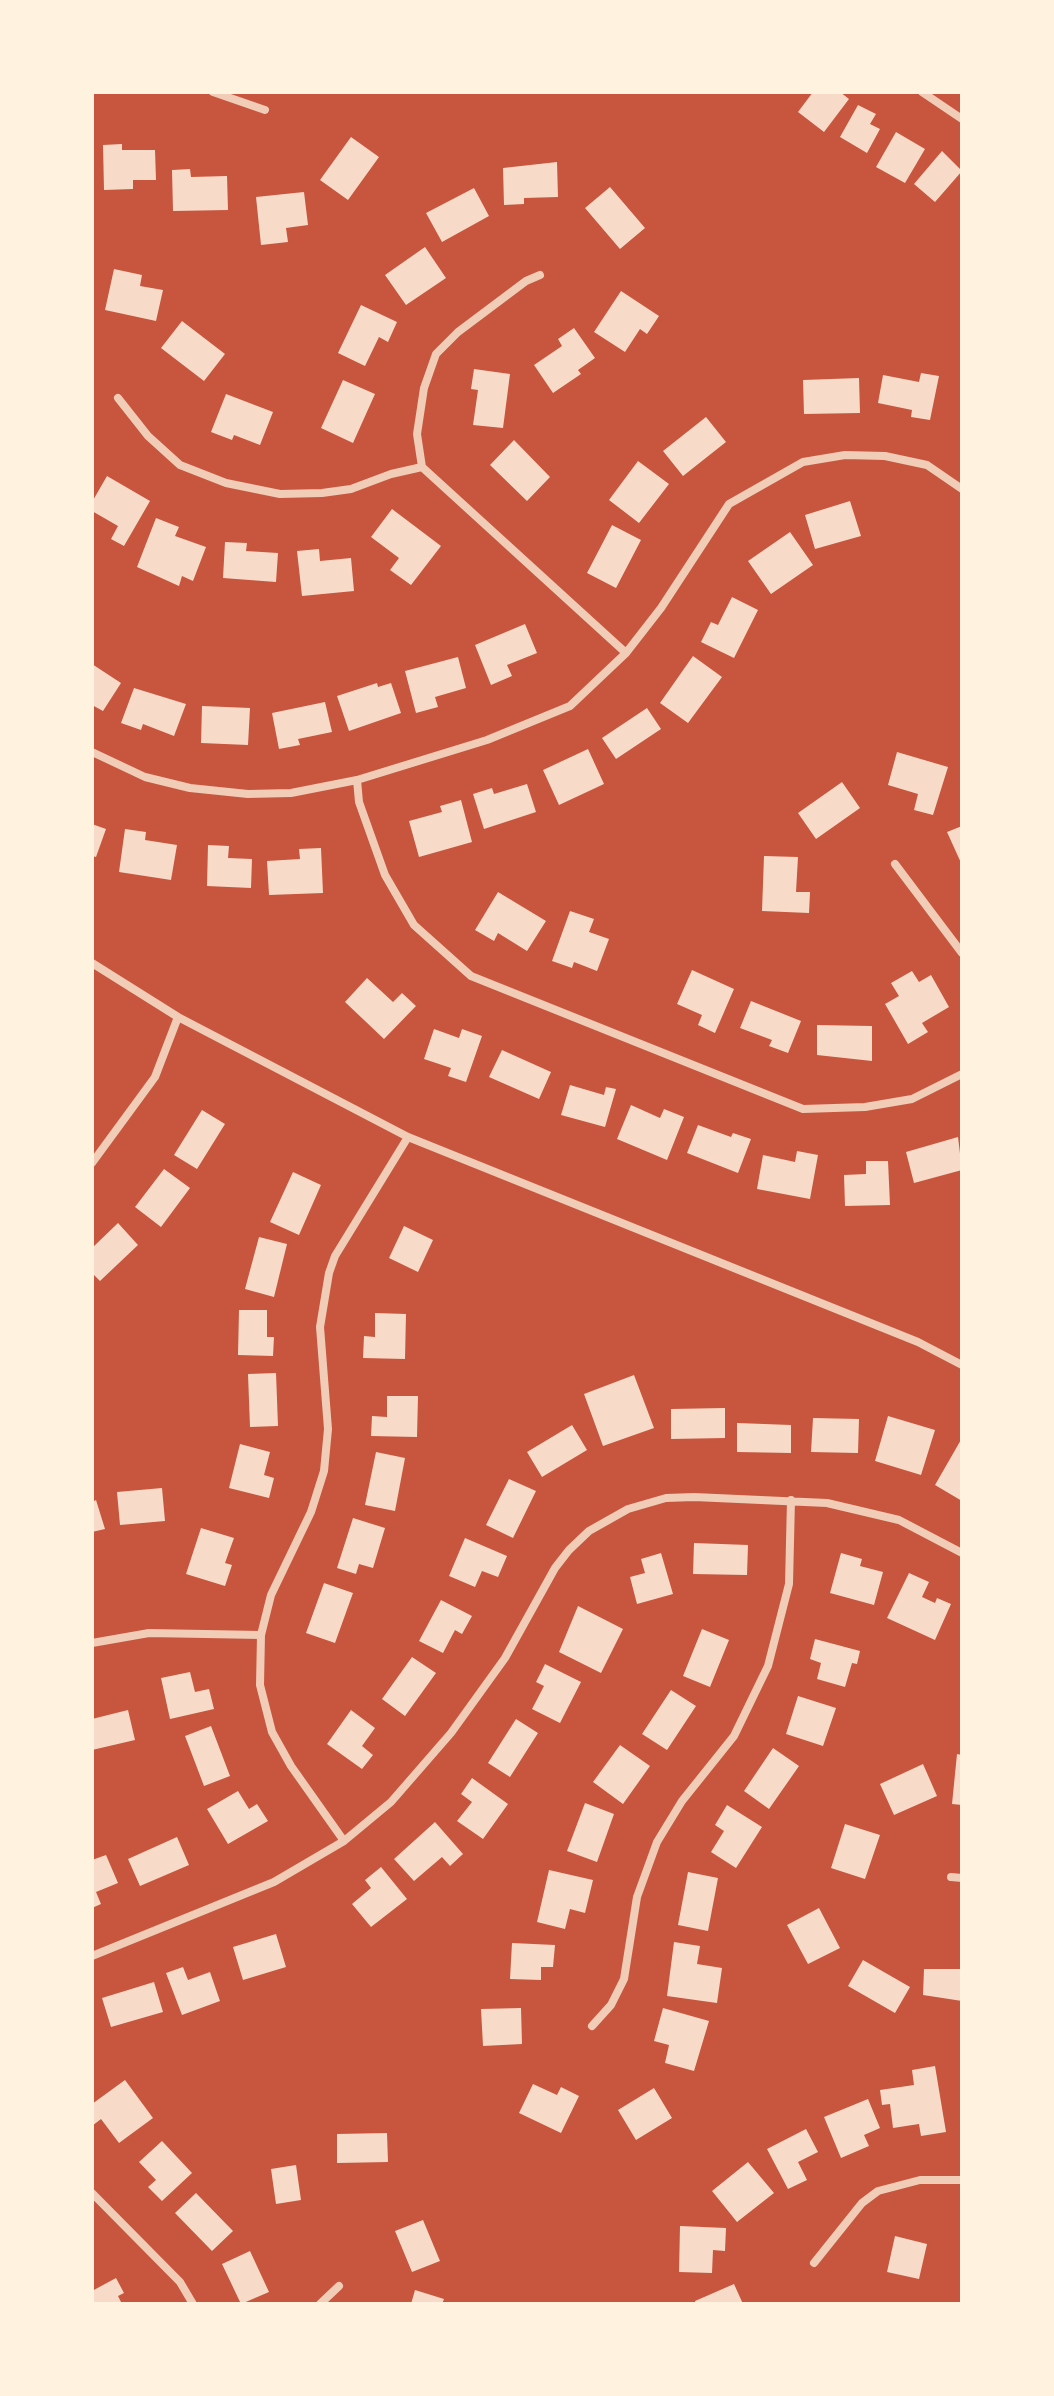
<!DOCTYPE html>
<style>
body{margin:0}
#map{position:relative;width:1054px;height:2396px;overflow:hidden;background:#c8553d;font-family:"Fira Sans",sans-serif}
canvas{display:block}
.frame{position:absolute;inset:0;border:94px solid #fff3e0;pointer-events:none}
</style>
<div id="map">
<canvas width="1054" height="2396"></canvas>
<div class="frame"></div>
</div>
<script>
const g = document.querySelector('canvas').getContext('2d');
g.lineJoin = 'round';
function fill(path, color) {
  g.fillStyle = color;
  g.fill(path, 'evenodd');
}
function poly(rows) {
  const path = new Path2D();
  for (const r of rows) {
    path.moveTo(r[0], r[1]);
    for (let i = 2; i < r.length; i += 2) path.lineTo(r[i], r[i + 1]);
  }
  return path;
}
function stroke(path, color, width, dash) {
  g.strokeStyle = color;
  g.lineWidth = width;
  g.lineCap = dash ? 'butt' : 'round';
  g.setLineDash(dash || []);
  g.stroke(path);
}
fill(poly([
 [813,92,840,92,849,99,824,132,798,112],
 [858,105,876,114,870,124,880,129,867,153,840,137],
 [896,132,925,149,905,183,876,167],
 [351,137,379,157,348,200,320,180],
 [122,144,122,150,155,150,156,180,133,180,133,189,104,190,103,145],
 [942,151,962,171,935,202,914,184],
 [557,162,558,197,524,198,524,204,504,205,503,168],
 [190,169,191,177,227,176,228,210,173,211,172,170],
 [610,187,645,228,620,249,585,208],
 [474,188,489,216,442,242,426,213],
 [304,192,308,225,286,228,288,242,261,245,256,197],
 [425,247,446,278,406,305,385,275],
 [114,269,142,275,140,286,163,290,156,321,105,310],
 [621,291,659,316,647,334,640,329,625,352,594,332],
 [361,305,397,322,388,342,379,337,365,366,338,353],
 [182,321,225,354,204,381,161,348],
 [574,328,595,358,578,370,581,374,553,393,534,365,562,346,558,339],
 [474,369,510,374,503,428,473,425,478,390,471,389],
 [921,373,939,376,930,420,911,417,912,410,878,403,883,375,919,382],
 [859,378,860,413,804,414,803,380],
 [343,380,375,394,353,443,321,428],
 [226,394,273,412,260,445,234,435,232,440,211,432],
 [706,417,726,442,683,476,663,451],
 [514,440,550,477,527,501,490,465],
 [638,461,669,484,639,523,609,500],
 [107,476,150,501,124,546,111,539,118,526,92,511,92,502],
 [850,501,861,536,815,549,805,515],
 [392,509,441,546,411,585,390,570,399,558,371,537],
 [156,518,179,527,175,536,206,547,193,581,182,576,179,586,137,567],
 [612,525,641,540,616,588,587,573],
 [790,532,813,565,771,594,748,561],
 [225,542,247,543,246,551,278,553,276,582,223,578],
 [319,549,320,561,351,558,354,591,302,596,297,551],
 [732,597,758,610,734,658,701,642,711,622,718,625],
 [525,624,537,653,507,665,512,676,491,685,475,645],
 [693,656,722,677,688,723,660,703],
 [458,657,466,688,435,697,438,707,416,713,405,671],
 [92,664,121,683,103,711,92,705],
 [377,683,378,687,391,683,401,713,349,731,337,696],
 [134,688,186,704,174,736,143,724,141,730,121,723],
 [325,702,332,732,298,739,300,745,279,749,272,713],
 [202,706,250,708,248,745,201,743],
 [647,708,661,729,616,759,602,738],
 [588,749,604,784,559,805,543,770],
 [897,752,948,767,933,815,914,810,918,794,888,785],
 [842,782,860,808,816,839,798,813],
 [527,784,536,812,484,829,473,794,492,788,494,794],
 [461,800,472,842,419,857,409,821,442,812,440,806],
 [92,824,106,829,96,857,92,856],
 [962,826,962,865,947,832],
 [125,829,146,832,145,840,177,845,171,880,119,872],
 [208,845,229,846,228,858,252,859,251,888,207,886],
 [321,848,323,893,269,895,267,861,300,859,299,849],
 [764,856,798,857,796,892,810,892,809,913,762,911],
 [498,892,546,921,527,951,498,933,494,941,475,930],
 [570,911,594,919,589,932,609,939,597,971,574,962,572,968,552,961],
 [692,970,734,989,715,1033,698,1025,702,1015,677,1004],
 [912,971,919,982,931,975,949,1007,922,1023,928,1032,908,1044,885,1004,899,996,891,983],
 [367,978,393,1002,402,993,416,1006,384,1039,345,1002],
 [751,1001,801,1021,788,1053,769,1046,772,1040,740,1028],
 [817,1025,872,1026,872,1061,817,1055],
 [434,1029,459,1038,462,1029,482,1036,466,1082,448,1076,451,1068,424,1059],
 [502,1050,551,1072,539,1099,489,1077],
 [570,1085,604,1095,606,1087,616,1089,605,1127,561,1115],
 [631,1105,660,1118,664,1109,684,1117,667,1160,617,1139],
 [202,1110,225,1124,197,1169,174,1155],
 [698,1125,731,1137,733,1133,751,1139,738,1173,687,1153],
 [958,1137,962,1170,914,1183,906,1152],
 [797,1151,818,1155,810,1199,757,1189,763,1155,795,1162],
 [866,1161,888,1161,890,1205,845,1206,844,1175,866,1174],
 [164,1169,190,1188,161,1227,135,1207],
 [293,1172,321,1185,299,1235,270,1222],
 [118,1223,138,1245,100,1281,92,1273,92,1248],
 [404,1226,433,1240,418,1272,389,1258],
 [259,1237,287,1244,274,1297,245,1289],
 [239,1310,267,1310,267,1337,274,1337,273,1356,238,1355],
 [375,1313,406,1314,405,1359,363,1358,364,1336,375,1337],
 [276,1373,278,1426,250,1427,248,1374],
 [634,1375,654,1428,603,1446,584,1394],
 [387,1396,418,1396,417,1437,371,1436,372,1416,387,1417],
 [725,1408,725,1438,671,1439,671,1409],
 [888,1416,935,1430,921,1475,875,1461],
 [813,1418,859,1419,858,1453,811,1452],
 [737,1423,791,1425,791,1453,737,1452],
 [572,1425,587,1450,542,1477,527,1452],
 [962,1438,962,1501,935,1485],
 [240,1444,270,1452,264,1475,274,1478,269,1498,229,1488],
 [376,1452,405,1458,395,1511,365,1505],
 [509,1479,536,1491,513,1538,486,1525],
 [162,1488,165,1521,120,1525,117,1492],
 [96,1500,105,1529,92,1532,92,1502],
 [353,1518,385,1528,373,1568,359,1564,356,1574,337,1568],
 [201,1528,234,1538,225,1563,232,1565,225,1586,186,1574],
 [465,1538,507,1556,498,1577,482,1571,475,1587,449,1576],
 [694,1543,748,1545,747,1575,693,1574],
 [661,1553,673,1594,637,1604,630,1577,645,1573,641,1559],
 [841,1553,862,1559,860,1566,883,1572,874,1605,830,1593],
 [909,1573,929,1582,922,1597,935,1603,937,1598,951,1604,935,1640,887,1618],
 [324,1583,353,1593,335,1643,306,1633],
 [441,1600,472,1616,462,1634,455,1630,443,1653,419,1641],
 [578,1606,623,1629,601,1673,559,1652],
 [702,1629,729,1640,710,1687,683,1676],
 [815,1639,860,1651,857,1664,852,1663,845,1687,817,1679,821,1663,810,1659],
 [412,1657,436,1673,405,1716,382,1699],
 [545,1664,581,1682,560,1723,532,1709,544,1686,536,1682],
 [190,1672,195,1692,209,1689,214,1709,170,1719,161,1678],
 [671,1690,696,1706,667,1750,642,1734],
 [798,1696,836,1708,823,1746,786,1734],
 [128,1710,135,1740,92,1750,92,1719],
 [351,1710,375,1728,362,1746,373,1755,362,1769,327,1744],
 [516,1719,538,1733,510,1777,488,1763],
 [211,1726,230,1776,204,1786,185,1736],
 [620,1745,650,1766,623,1804,593,1782],
 [773,1748,799,1766,769,1809,744,1791],
 [957,1754,962,1755,962,1805,952,1804],
 [923,1764,937,1796,894,1815,880,1784],
 [472,1778,508,1804,483,1839,457,1821,472,1802,461,1794],
 [238,1791,249,1809,257,1804,268,1821,228,1844,207,1809],
 [585,1803,614,1814,597,1862,567,1851],
 [727,1805,762,1827,736,1868,711,1852,724,1831,715,1825],
 [435,1822,463,1854,450,1866,442,1857,414,1881,394,1859],
 [845,1824,880,1835,865,1879,831,1868],
 [177,1837,189,1865,140,1886,128,1859],
 [106,1855,118,1883,96,1892,101,1904,92,1908,92,1860],
 [381,1867,407,1899,371,1927,352,1904,371,1888,365,1880],
 [549,1870,593,1880,585,1913,570,1909,565,1929,537,1922],
 [688,1872,718,1878,708,1931,678,1925],
 [819,1908,840,1948,808,1964,787,1925],
 [276,1934,286,1967,243,1980,233,1947],
 [674,1942,700,1946,697,1964,722,1968,717,2003,667,1996],
 [512,1943,555,1945,553,1967,541,1967,541,1980,510,1979],
 [863,1960,910,1987,895,2013,848,1986],
 [183,1967,188,1980,210,1972,220,2001,182,2015,166,1973],
 [924,1969,962,1969,962,2001,923,1995],
 [154,1982,163,2012,111,2027,102,1998],
 [521,2008,522,2044,483,2046,481,2009],
 [663,2008,709,2021,694,2071,665,2063,669,2045,654,2041],
 [935,2066,946,2132,921,2136,919,2124,893,2128,890,2104,882,2105,880,2090,914,2085,912,2070],
 [125,2080,153,2118,119,2143,101,2119,92,2126,92,2104],
 [533,2084,557,2095,561,2087,579,2096,561,2133,519,2113],
 [654,2088,672,2118,636,2140,618,2110],
 [868,2099,880,2128,864,2135,869,2146,841,2158,824,2117],
 [806,2129,818,2152,798,2162,807,2180,788,2189,767,2149],
 [387,2133,388,2162,337,2163,337,2134],
 [162,2141,192,2173,162,2201,148,2187,156,2180,139,2162],
 [748,2162,774,2193,737,2222,712,2191],
 [296,2165,301,2200,276,2204,271,2169],
 [196,2193,233,2231,212,2251,175,2213],
 [423,2220,440,2261,412,2272,395,2231],
 [680,2226,726,2228,725,2251,713,2250,712,2273,679,2272],
 [895,2236,927,2244,919,2279,887,2272],
 [250,2251,269,2292,241,2304,222,2264],
 [116,2278,124,2293,118,2296,122,2304,92,2304,92,2291],
 [734,2284,743,2304,696,2304,695,2301],
 [415,2290,444,2299,442,2304,411,2304]
]), '#f7dbc8');
stroke(poly([
 [213,92,265,110],
 [922,92,962,119],
 [540,275,526,281,458,332,436,354,424,388,417,434,422,467,626,653],
 [118,398,148,436,180,465,226,483,280,494,322,493,351,489,391,474,422,467],
 [92,752,145,777,190,788,248,794,291,793,357,780,487,740,570,706,626,653,661,608,729,504,803,462,845,455,885,456,927,465,962,489],
 [357,780,359,802,385,875,414,925,471,976,803,1109,865,1107,912,1099,962,1074],
 [895,864,962,953],
 [92,963,178,1017,408,1137,918,1342,962,1365],
 [92,1163,155,1077,178,1017],
 [92,1643,149,1633,261,1635],
 [344,1841,291,1766,272,1732,260,1685,261,1635,271,1595,311,1512,324,1471,328,1429,320,1327,329,1273,335,1256,408,1137],
 [951,1877,962,1878],
 [92,1956,274,1882,344,1841,391,1802,451,1733,505,1658,555,1568,569,1550,589,1531,628,1509,666,1498,694,1497,827,1503,899,1520,962,1553],
 [592,2026,611,2005,624,1979,637,1897,657,1842,682,1801,734,1736,768,1666,789,1584,791,1500],
 [92,2193,180,2282,193,2304],
 [814,2263,862,2203,878,2191,920,2180,962,2180],
 [320,2304,339,2286]
]), '#f1ccb7', 8);
</script>
